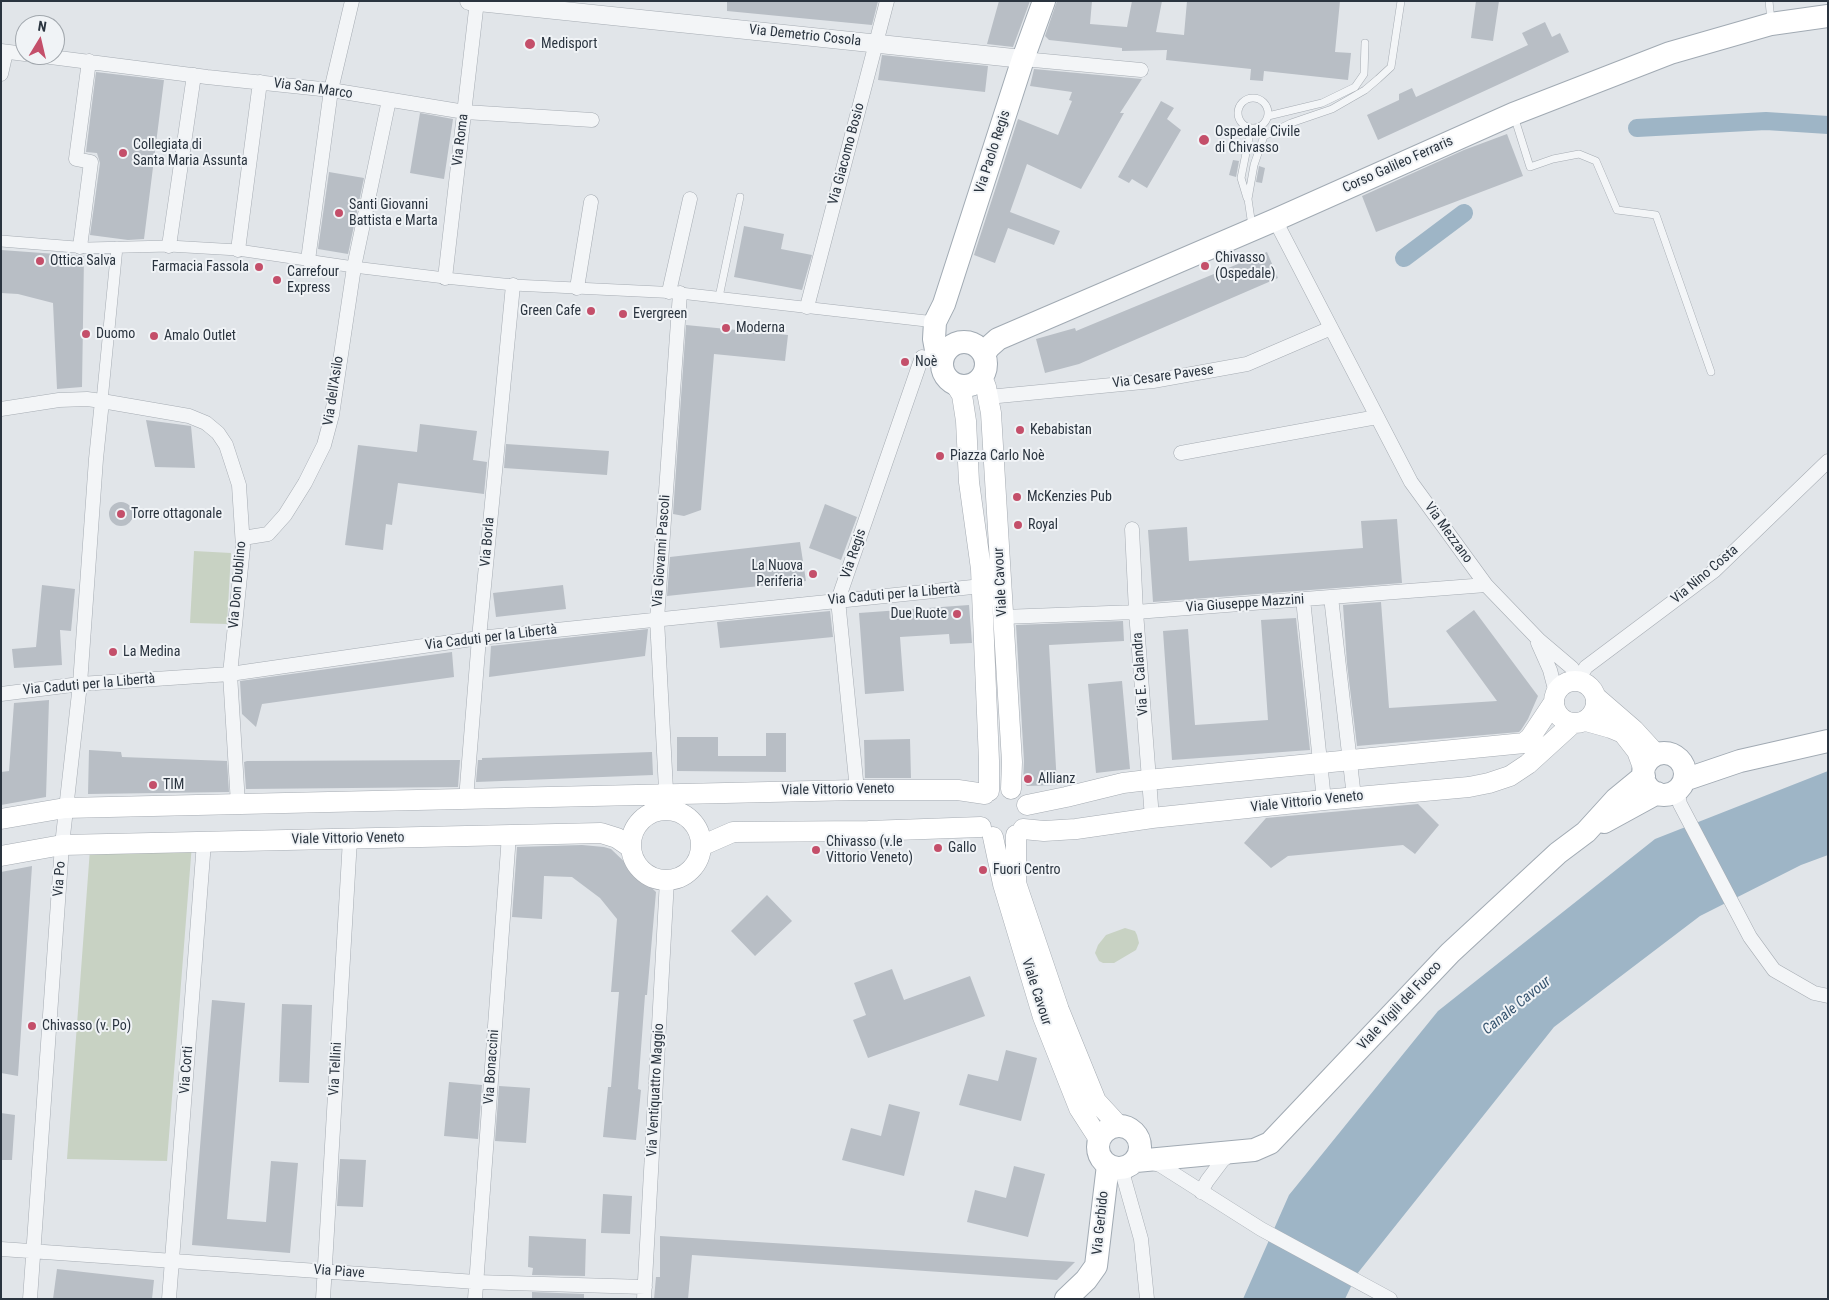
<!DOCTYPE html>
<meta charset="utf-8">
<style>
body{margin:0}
#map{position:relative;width:1829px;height:1300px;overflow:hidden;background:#e1e5e9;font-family:"Roboto Condensed",sans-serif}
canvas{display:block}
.frame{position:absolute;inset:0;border:2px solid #2a343f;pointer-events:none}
.north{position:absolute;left:15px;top:15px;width:50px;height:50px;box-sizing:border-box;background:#f0f3f6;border:1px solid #a1a7ad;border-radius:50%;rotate:9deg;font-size:14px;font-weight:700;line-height:20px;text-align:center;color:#2a343f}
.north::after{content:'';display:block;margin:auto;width:18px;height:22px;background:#c44f6a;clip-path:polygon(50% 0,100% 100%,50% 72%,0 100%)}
</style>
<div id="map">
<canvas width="1829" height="1300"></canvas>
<div class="frame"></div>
<div class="north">N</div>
</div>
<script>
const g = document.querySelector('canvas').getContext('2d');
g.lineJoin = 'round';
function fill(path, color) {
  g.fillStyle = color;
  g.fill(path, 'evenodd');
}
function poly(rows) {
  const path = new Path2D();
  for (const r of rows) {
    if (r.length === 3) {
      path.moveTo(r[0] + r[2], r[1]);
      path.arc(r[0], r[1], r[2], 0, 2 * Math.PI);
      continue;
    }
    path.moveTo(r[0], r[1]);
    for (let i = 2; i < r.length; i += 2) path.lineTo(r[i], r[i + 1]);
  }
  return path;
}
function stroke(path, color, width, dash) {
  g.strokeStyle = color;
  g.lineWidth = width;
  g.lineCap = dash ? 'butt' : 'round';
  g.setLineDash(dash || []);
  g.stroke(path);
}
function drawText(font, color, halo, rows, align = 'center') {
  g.font = font + ' "Roboto Condensed",sans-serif';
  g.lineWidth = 4;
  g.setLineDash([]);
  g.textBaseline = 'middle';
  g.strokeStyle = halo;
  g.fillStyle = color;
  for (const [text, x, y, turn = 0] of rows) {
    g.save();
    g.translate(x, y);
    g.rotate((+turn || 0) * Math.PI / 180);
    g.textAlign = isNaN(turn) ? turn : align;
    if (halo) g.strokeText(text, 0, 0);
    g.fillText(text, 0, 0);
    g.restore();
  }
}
fill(poly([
 [194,551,231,553,227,624,190,623],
 [192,844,167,1161,67,1159,90,849],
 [1125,928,1135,931,1137,935,1139,943,1136,950,1114,963,1103,963,1099,961,1095,953,1098,945,1106,935]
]), '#c8d2c3');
fill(poly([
 [1828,771,1828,855,1801,865,1700,916,1554,1027,1357,1274,1345,1299,1243,1299,1289,1195,1438,1011,1655,839]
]), '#9eb5c6');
stroke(poly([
 [1637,128,1766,121,1828,125],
 [1404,258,1464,213]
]), '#9eb5c6', 18);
fill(poly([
 [727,1,878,1,872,25,727,11],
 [999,1,1030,1,1013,47,987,44],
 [1057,1,1092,1,1090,24,1127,27,1132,1,1162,1,1156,32,1184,35,1187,1,1340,1,1335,52,1351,53,1348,80,1264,71,1263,81,1250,80,1251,69,1166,60,1167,50,1122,51,1122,48,1049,40,1045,36],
 [1476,1,1499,1,1493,41,1471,38],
 [1545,22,1552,37,1560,33,1569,52,1378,140,1367,115,1399,100,1399,94,1412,88,1416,97,1528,45,1522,33],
 [882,55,988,66,985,92,878,80],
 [1034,69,1142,79,1120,113,1124,113,1081,189,1027,164,1010,212,1060,231,1054,245,1008,228,995,263,974,255,1018,119,1058,135,1072,101,1069,100,1072,92,1030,86],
 [96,72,164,80,144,239,128,240,90,235,100,163,97,153,86,152],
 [1161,101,1174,108,1167,119,1181,130,1147,188,1132,179,1129,183,1118,177],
 [420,113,453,119,444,179,410,173],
 [1507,134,1523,176,1376,232,1362,196,1464,150],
 [1233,160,1239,161,1236,177,1229,175],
 [1259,166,1265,168,1262,183,1256,182],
 [329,172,364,178,348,254,318,249],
 [744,226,784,234,781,249,812,255,802,290,734,277],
 [1,250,84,256,82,387,57,389,53,303,18,294,1,293],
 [1267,252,1278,278,1079,364,1045,373,1036,339,1075,328,1076,331],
 [686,325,788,335,785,361,714,354,701,510,684,516,673,514],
 [146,420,191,426,195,468,155,467],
 [420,424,477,431,473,460,487,462,484,494,398,483,392,525,386,524,383,550,345,545,358,445,417,452],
 [506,444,609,451,607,475,504,468],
 [121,514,12],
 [825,504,857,517,841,560,809,548],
 [1397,519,1402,583,1153,602,1148,530,1187,527,1189,561,1363,548,1361,521],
 [800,542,806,581,667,596,670,557],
 [42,585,75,589,71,631,60,630,62,665,14,668,12,649,36,647],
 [563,585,566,609,496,617,493,593],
 [1381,602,1389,708,1497,701,1446,631,1474,610,1538,696,1528,719,1521,730,1519,732,1357,746,1347,664,1343,605],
 [969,605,972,643,950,644,949,634,900,637,904,691,865,694,859,613],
 [830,611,833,637,720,648,717,622],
 [1296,618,1310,750,1172,760,1163,631,1188,629,1195,725,1268,720,1261,620],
 [1123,621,1124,641,1049,645,1057,785,1027,786,1023,782,1024,761,1016,625],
 [648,629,645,656,489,677,491,646],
 [452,652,454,677,262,704,256,727,242,714,240,681],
 [1122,681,1130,769,1096,773,1088,684],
 [49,700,46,797,1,805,1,772,9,771,14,703],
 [766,733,786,733,786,772,677,771,677,737,718,737,718,756,766,756],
 [910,739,911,778,865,778,864,740],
 [89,750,121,752,122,757,227,761,229,792,88,794],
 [652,752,653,775,476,782,478,760,482,760,482,758],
 [460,760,458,787,246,789,244,762,247,761],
 [1418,804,1439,825,1415,854,1403,845,1288,856,1271,868,1244,843,1266,818],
 [582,845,604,847,611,849,656,892,647,995,645,995,638,1089,641,1090,636,1140,603,1137,608,1087,611,1087,619,992,611,992,617,919,600,898,572,877,544,876,542,919,512,917,517,847],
 [32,866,18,1076,1,1073,1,872],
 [767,895,792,921,755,956,731,931],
 [892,969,904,1000,970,976,985,1016,868,1058,853,1020,866,1015,854,983],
 [212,1000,245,1003,227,1219,266,1222,271,1161,298,1163,290,1253,192,1245],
 [282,1004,312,1005,309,1083,279,1082],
 [1006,1050,1037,1058,1021,1121,959,1105,968,1074,998,1081],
 [449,1082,482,1085,478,1139,444,1136],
 [499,1086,530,1088,526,1143,495,1141],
 [889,1104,920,1112,904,1176,842,1160,851,1128,881,1136],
 [1,1113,15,1115,12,1160,1,1160],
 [340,1159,366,1160,363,1207,337,1206],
 [1014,1166,1045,1174,1028,1237,967,1222,975,1190,1006,1198],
 [603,1194,632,1196,630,1234,601,1233],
 [529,1236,586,1239,585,1276,532,1275,533,1268,528,1267],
 [660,1236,1015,1258,1075,1262,1057,1280,692,1255,688,1299,654,1299,656,1277,660,1277],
 [57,1269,154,1280,152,1299,53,1299],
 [532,1292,584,1294,584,1299,532,1299]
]), '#b8bec5');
const service = poly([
 [1769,1,1771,21],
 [1253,113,15],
 [1268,116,1322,103,1355,87,1364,74,1365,43],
 [1514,116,1530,167,1553,159,1579,154,1596,161,1617,210,1656,215,1711,372],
 [1247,198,1241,178,1251,128],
 [1252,226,1248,199,1254,165,1264,136,1291,123,1332,109,1365,90,1378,79,1391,67,1401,1],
 [719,297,740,197]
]);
const pedestrian = poly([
 [1,241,88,248,169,246,238,250,354,267,445,278,513,285,680,293,935,322],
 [102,401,117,247]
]);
const minor = poly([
 [1,51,25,54],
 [35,55,207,77,331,90,465,112,592,120],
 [1023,59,1141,70],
 [1,74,6,52],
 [1275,220,1411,482,1486,585,1539,640,1572,668,1577,681],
 [169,246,194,75],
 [80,247,91,162,76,159,89,61],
 [238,250,260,82],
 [308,260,331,90,352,1],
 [445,278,477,1],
 [577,288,591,202],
 [669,292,690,199],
 [807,307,887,1],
 [988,397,1153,381,1247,364,1331,328],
 [1,409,59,400,87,399,102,401,189,416,206,423,218,433,226,445,239,485,243,547,230,674,238,804],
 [1181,453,1377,417],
 [1132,529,1136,612,1152,818],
 [243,538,268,534,285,515,305,483,324,445,332,415,354,267,389,100],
 [1331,597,1354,797],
 [1303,599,1324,800],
 [1003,617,1136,612,1486,585],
 [1538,643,1550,670,1556,693],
 [1577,681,1586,667,1714,571,1828,461],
 [1,694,80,684,230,674,479,638,982,586],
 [857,790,838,600,922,357],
 [1677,790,1680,804,1750,937,1774,970,1814,993,1828,996],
 [466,799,479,638,513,285],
 [667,809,657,619,680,293],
 [1150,1162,1160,1165,1261,1229,1390,1299],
 [1121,1168,1141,1239,1147,1299],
 [1201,1192,1207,1181,1222,1161,1231,1153],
 [1,1249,476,1282,645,1287],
 [30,1299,62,845,80,684,96,459,102,401],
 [169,1299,204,842],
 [323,1299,350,839],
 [475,1299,509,835],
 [644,1299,667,880]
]);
const tertiary = poly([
 [469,1,1023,59]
]);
const secondary = poly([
 [982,377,986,387,991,413,1012,762,1011,789],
 [956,385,962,395,966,421,969,482,981,569,989,761,989,791],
 [1575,702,21],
 [1597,698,1634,730,1656,754],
 [1586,721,1611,728,1623,733,1637,751,1644,770],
 [1027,805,1066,797,1123,783,1148,780,1524,743,1530,738,1554,702],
 [666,845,35],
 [1,819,65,808,857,790,958,790,985,794],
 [1023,829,1044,831,1076,829,1152,818,1324,800,1469,787,1489,783,1510,776,1528,764,1572,724],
 [1016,835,1016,883,1059,1010,1096,1101,1119,1126],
 [993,837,1003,884,1043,1017,1079,1108,1099,1139],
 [701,846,733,832,868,831,981,827],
 [1,856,62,845,601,833,617,838,630,847]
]);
const primary = poly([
 [964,364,22],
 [984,354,989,347,998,339,1275,220,1513,114,1670,53,1771,24,1828,16],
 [941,359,936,350,934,339,935,322,944,304,1023,59,1044,1],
 [1664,774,21],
 [1684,780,1740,761,1828,741],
 [1604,822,1657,793],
 [1119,1147,21],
 [1136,1161,1254,1150,1270,1143,1450,953,1558,853,1586,832,1616,799,1644,776],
 [1066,1299,1086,1280,1096,1266,1108,1165]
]);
stroke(service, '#a6acb3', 8);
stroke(pedestrian, '#a6acb3', 12);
stroke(minor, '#a6acb3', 15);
stroke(tertiary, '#a6acb3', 19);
stroke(secondary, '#a6acb3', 21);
stroke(primary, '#a1aab3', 24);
stroke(service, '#f3f5f7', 7);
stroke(pedestrian, '#f3f5f7', 11);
stroke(minor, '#f3f5f7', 14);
stroke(tertiary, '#f3f5f7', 18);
stroke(secondary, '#fff', 20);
stroke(primary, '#fff', 22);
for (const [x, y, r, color] of [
 [530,44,6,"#c44f6a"],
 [1204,140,6,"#c44f6a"],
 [123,153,5,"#c44f6a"],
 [339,213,5,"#c44f6a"],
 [40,261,5,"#c44f6a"],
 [1205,266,5,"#c44f6a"],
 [259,267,5,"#c44f6a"],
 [277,280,5,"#c44f6a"],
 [591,311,5,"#c44f6a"],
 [623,314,5,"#c44f6a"],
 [726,328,5,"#c44f6a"],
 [86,334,5,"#c44f6a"],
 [154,336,5,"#c44f6a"],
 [905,362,5,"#c44f6a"],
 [1020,430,5,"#c44f6a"],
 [940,456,5,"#c44f6a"],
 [1017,497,5,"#c44f6a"],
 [121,514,5,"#c44f6a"],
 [1018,525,5,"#c44f6a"],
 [813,574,5,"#c44f6a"],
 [957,614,5,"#c44f6a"],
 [113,652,5,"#c44f6a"],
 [1028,779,5,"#c44f6a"],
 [153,785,5,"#c44f6a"],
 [938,848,5,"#c44f6a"],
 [816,850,5,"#c44f6a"],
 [983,870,5,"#c44f6a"],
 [32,1026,5,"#c44f6a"]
]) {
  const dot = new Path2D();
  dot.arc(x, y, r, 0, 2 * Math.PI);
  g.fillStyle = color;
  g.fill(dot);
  stroke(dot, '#f0f3f6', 2);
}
drawText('14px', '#2a343f', '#f0f3f6', [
 ["Via Demetrio Cosola",805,36,6],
 ["Via San Marco",313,89,8],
 ["Via Roma",461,140,-83],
 ["Via Paolo Regis",993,152,-72],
 ["Via Giacomo Bosio",847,154,-75],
 ["Corso Galileo Ferraris",1398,165,-24],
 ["Via Cesare Pavese",1163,377,-8],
 ["Via dell'Asilo",334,391,-81],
 ["Via Mezzano",1448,533,54],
 ["Via Borla",488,542,-85],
 ["Via Giovanni Pascoli",662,551,-86],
 ["Via Regis",854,554,-71],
 ["Via Nino Costa",1705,575,-40],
 ["Viale Cavour",1001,582,-93],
 ["Via Don Dublino",238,585,-85],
 ["Via Caduti per la Libertà",894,595,-5],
 ["Via Giuseppe Mazzini",1245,604,-4],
 ["Via Caduti per la Libertà",491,638,-7],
 ["Via E. Calandra",1141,674,-94],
 ["Via Caduti per la Libertà",89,685,-5],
 ["Viale Vittorio Veneto",838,790,-1],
 ["Viale Vittorio Veneto",1307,802,-6],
 ["Viale Vittorio Veneto",348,839,-1],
 ["Via Po",60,879,-86],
 ["Viale Cavour",1036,992,72],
 ["Viale Vigili del Fuoco",1400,1006,-47],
 ["Via Bonaccini",492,1067,-86],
 ["Via Tellini",336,1069,-87],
 ["Via Corti",187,1070,-86],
 ["Via Ventiquattro Maggio",656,1090,-87],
 ["Via Gerbido",1101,1223,-84],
 ["Via Piave",339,1272,4]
]);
drawText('14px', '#2a343f', '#f0f3f6', [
 ["Medisport",541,44],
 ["Ospedale Civile",1215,132],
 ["di Chivasso",1215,148],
 ["Collegiata di",133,145],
 ["Santa Maria Assunta",133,161],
 ["Santi Giovanni",349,205],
 ["Battista e Marta",349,221],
 ["Chivasso",1215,258],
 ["(Ospedale)",1215,274],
 ["Ottica Salva",50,261],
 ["Farmacia Fassola",249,267,"right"],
 ["Carrefour",287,272],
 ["Express",287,288],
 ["Green Cafe",581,311,"right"],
 ["Evergreen",633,314],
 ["Moderna",736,328],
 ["Duomo",96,334],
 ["Amalo Outlet",164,336],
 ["Noè",915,362],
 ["Kebabistan",1030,430],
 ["Piazza Carlo Noè",950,456],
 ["McKenzies Pub",1027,497],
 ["Torre ottagonale",131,514],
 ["Royal",1028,525],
 ["La Nuova",803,566,"right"],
 ["Periferia",803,582,"right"],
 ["Due Ruote",947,614,"right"],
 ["La Medina",123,652],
 ["Allianz",1038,779],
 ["TIM",163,785],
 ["Chivasso (v.le",826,842],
 ["Vittorio Veneto)",826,858],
 ["Gallo",948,848],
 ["Fuori Centro",993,870],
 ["Chivasso (v. Po)",42,1026]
], 'left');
drawText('italic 15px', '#375570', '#f0f3f6', [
 ["Canale Cavour",1517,1006,-39]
]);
</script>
